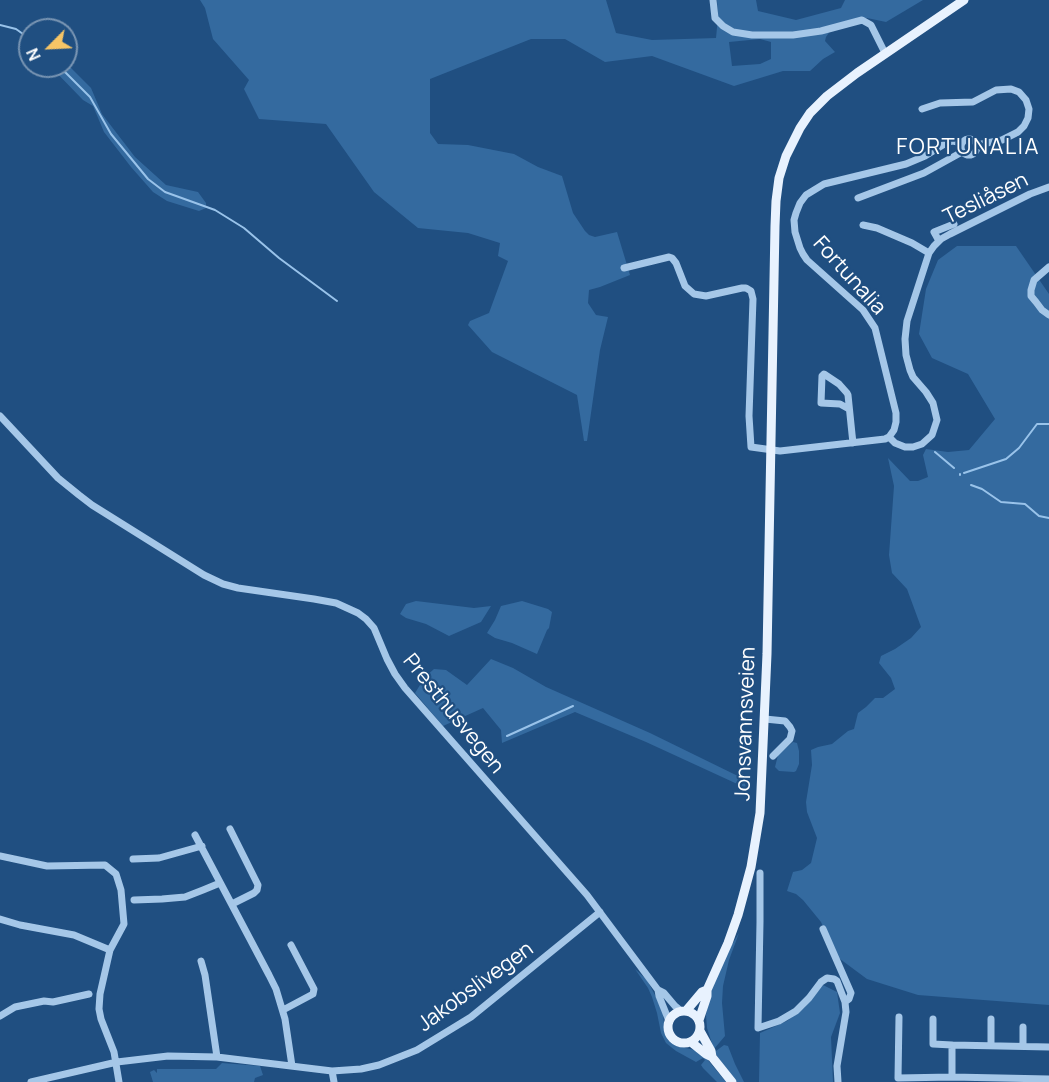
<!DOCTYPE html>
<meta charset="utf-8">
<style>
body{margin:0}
#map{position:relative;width:1049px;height:1082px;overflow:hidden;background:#204f81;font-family:Manrope,sans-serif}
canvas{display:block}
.north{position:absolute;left:18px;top:18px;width:60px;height:60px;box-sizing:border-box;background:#204f81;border:2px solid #7995b3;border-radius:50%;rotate:246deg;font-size:16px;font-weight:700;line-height:24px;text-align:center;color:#fff}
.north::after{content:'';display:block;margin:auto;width:21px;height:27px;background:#f6c566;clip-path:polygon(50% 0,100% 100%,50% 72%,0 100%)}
</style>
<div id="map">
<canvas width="1049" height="1082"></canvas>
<div class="north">N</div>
</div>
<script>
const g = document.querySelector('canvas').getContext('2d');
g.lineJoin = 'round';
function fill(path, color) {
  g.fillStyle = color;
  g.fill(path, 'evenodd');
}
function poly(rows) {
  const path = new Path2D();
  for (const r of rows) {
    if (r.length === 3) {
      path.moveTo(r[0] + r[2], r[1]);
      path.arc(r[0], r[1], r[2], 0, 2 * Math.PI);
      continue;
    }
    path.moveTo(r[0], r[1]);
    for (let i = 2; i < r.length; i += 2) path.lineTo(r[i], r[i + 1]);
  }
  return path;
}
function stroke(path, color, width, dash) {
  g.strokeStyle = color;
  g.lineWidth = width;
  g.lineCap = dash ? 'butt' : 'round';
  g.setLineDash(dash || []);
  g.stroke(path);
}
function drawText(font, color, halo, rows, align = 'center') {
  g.font = font + ' Manrope,sans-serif';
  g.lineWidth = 4.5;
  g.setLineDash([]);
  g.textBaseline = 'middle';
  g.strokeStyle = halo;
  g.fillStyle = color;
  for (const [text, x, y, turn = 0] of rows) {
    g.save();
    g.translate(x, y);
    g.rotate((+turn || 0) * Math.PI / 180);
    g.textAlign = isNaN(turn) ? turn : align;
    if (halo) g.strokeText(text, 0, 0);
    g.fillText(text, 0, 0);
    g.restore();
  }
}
fill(poly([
 [200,0,606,0,616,33,652,40,716,38,718,17,717,0,756,0,758,11,796,20,841,8,845,0,923,0,886,22,867,18,835,24,826,37,825,41,835,52,823,59,810,71,783,71,734,86,652,56,605,62,565,39,531,39,430,79,430,133,438,144,468,145,514,154,538,167,562,176,573,213,585,231,589,235,595,237,617,232,630,275,600,287,589,290,588,303,596,315,608,317,600,350,587,441,584,441,577,395,492,352,468,325,470,321,489,313,508,261,498,256,500,243,468,233,418,228,374,192,326,124,259,119,244,89,249,80,213,39,205,8],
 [760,39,771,42,771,59,760,64,732,66,729,42],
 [66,63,91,88,102,114,135,157,166,185,198,192,206,203,206,208,199,211,167,201,153,192,131,167,104,132,93,106,83,100,50,66,66,66],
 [957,246,1016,246,1049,294,1049,1005,918,995,867,979,836,956,821,922,803,900,796,894,787,891,793,872,802,870,811,863,817,838,807,812,806,802,812,765,811,750,818,747,832,744,848,731,854,729,858,713,866,707,875,698,883,698,895,689,891,678,879,663,881,656,895,649,911,638,921,627,907,589,892,573,889,555,894,486,888,458,910,481,918,481,928,477,923,455,926,449,948,452,969,450,995,419,968,374,932,358,919,334,926,289,938,260],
 [416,601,474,608,491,606,481,622,449,636,426,624,406,618,400,614,406,604],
 [522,601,548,609,552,612,549,628,547,630,537,654,512,643,495,638,487,633,495,620,501,606],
 [491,659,513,668,546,687,650,733,744,779,746,788,646,742,575,712,502,743,501,730,483,708,443,726,415,693,425,677,434,669,446,670,467,685],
 [793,742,797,743,799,751,799,764,796,771,794,772,779,771,775,767,778,755],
 [739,933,729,960,723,986,722,1003,725,1036,714,1049,716,1051,724,1045,728,1046,735,1064,744,1082,737,1082,722,1063,715,1053,707,1028,706,1015,710,992,730,948],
 [635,969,647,980,656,997,663,1014,665,1032,668,1040,676,1046,695,1050,707,1059,726,1082,717,1082,703,1068,701,1065,705,1060,703,1058,696,1062,676,1051,666,1043,661,1033,657,1013,652,997,648,988],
 [823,985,837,992,840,1013,831,1037,833,1082,759,1082,760,1033,787,1021,804,1008],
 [222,1063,260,1066,263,1075,255,1078,254,1082,153,1082,150,1072,154,1070,157,1073,157,1069,216,1069]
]), '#346a9f');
stroke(poly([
 [0,25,16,29,30,39],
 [59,66,90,97,111,134,148,179,165,192,215,210,244,228,279,258,337,301],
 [935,452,954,468],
 [964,473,1006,459,1019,448,1037,424,1049,424],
 [960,474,960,475],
 [971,485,982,489,1001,502,1025,504,1039,516,1049,518],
 [507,736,573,706]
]), '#99c3ea', 2);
stroke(poly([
 [713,0,715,18,723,26,733,32,752,35,793,35,821,31,862,20,871,25,885,53],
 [922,109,940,103,973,102,996,90,1011,89,1019,92,1026,100,1029,109,1028,118,1024,126,1018,132,1002,140,977,145],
 [969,147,8],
 [858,198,924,173,962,152],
 [863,225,877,228,912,243,929,253],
 [939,241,934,232,954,224],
 [1049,267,1034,280,1031,290,1031,296,1036,302,1042,310,1049,315],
 [624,268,669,257,672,258,676,263,685,286,694,294,706,296,742,288,746,288,751,291,753,299,749,416,751,447,780,451,885,439,889,437,894,430,896,422,896,413,875,328,863,310,807,260,803,254,800,248,795,232,794,220,796,213,800,203,806,195,824,184,906,164,925,156,946,143,953,141,962,143],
 [849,409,840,404,821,403,822,376,824,374,839,384,847,393,848,395,852,434,853,443],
 [0,416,58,478,79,495,92,505,204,575,223,584,238,588,314,599,336,603,358,613,366,619,374,628,387,659,395,674,405,688,587,895,658,990,664,993,675,1006,681,1011],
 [889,437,895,443,905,447,913,447,922,444,932,435,937,420,933,403,926,392,913,377,910,370,906,355,905,339,907,321,929,253,934,246,941,239,950,234,1030,194,1049,187],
 [765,719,785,721,790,727,792,731,790,739,773,756],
 [230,829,258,885,257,890,254,893,232,904],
 [195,835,269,975,276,989,285,1019,292,1066],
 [0,856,47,866,105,865,116,874,121,890,124,924,110,950,100,994,99,1009,101,1019,114,1052,119,1082],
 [133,859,159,858,202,846],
 [760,873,760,922,758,1028,779,1021,796,1011,809,998,821,982,827,978,834,979,837,981,845,1002],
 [134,900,162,899,185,897,203,890,220,883],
 [0,919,20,925,74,935,110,950],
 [823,929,851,993,849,999,845,1002,846,1012,837,1066,838,1082],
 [201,961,205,975,217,1057],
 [658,990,659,996,669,1021],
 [283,1010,313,994,314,989,291,945],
 [0,1016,15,1007,44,1001,53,1002,89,994],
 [899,1017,898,1078,952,1077,1049,1079],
 [933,1019,933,1044,952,1045,952,1077],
 [991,1019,991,1045],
 [952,1045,1049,1047],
 [1023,1046,1023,1027],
 [332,1071,334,1082],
 [31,1082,117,1062,168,1056,217,1057,332,1071,361,1069,379,1065,417,1050,471,1017,600,912]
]), '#a5c7e8', 7);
stroke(poly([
 [684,1027,16],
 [686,1011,702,992,707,990],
 [699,1020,707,996,707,990,728,943,738,915,751,867,760,813,767,654,775,226,776,201,779,178,786,156,800,128,810,113,827,96,857,73,964,0],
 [700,1031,711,1051,712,1057],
 [691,1042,706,1054,712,1057,732,1082]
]), '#e8f2fe', 9);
drawText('21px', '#fff', '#204f81', [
 ["Tesliåsen",986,199,-26],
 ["Fortunalia",849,276,48],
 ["Presthusvegen",453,714,51],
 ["Jonsvannsveien",746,724,-88],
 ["Jakobslivegen",476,987,-36]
]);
g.letterSpacing = '1.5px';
drawText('22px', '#fff', '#204f81', [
 ["FORTUNALIA",968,148]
]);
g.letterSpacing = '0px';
</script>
